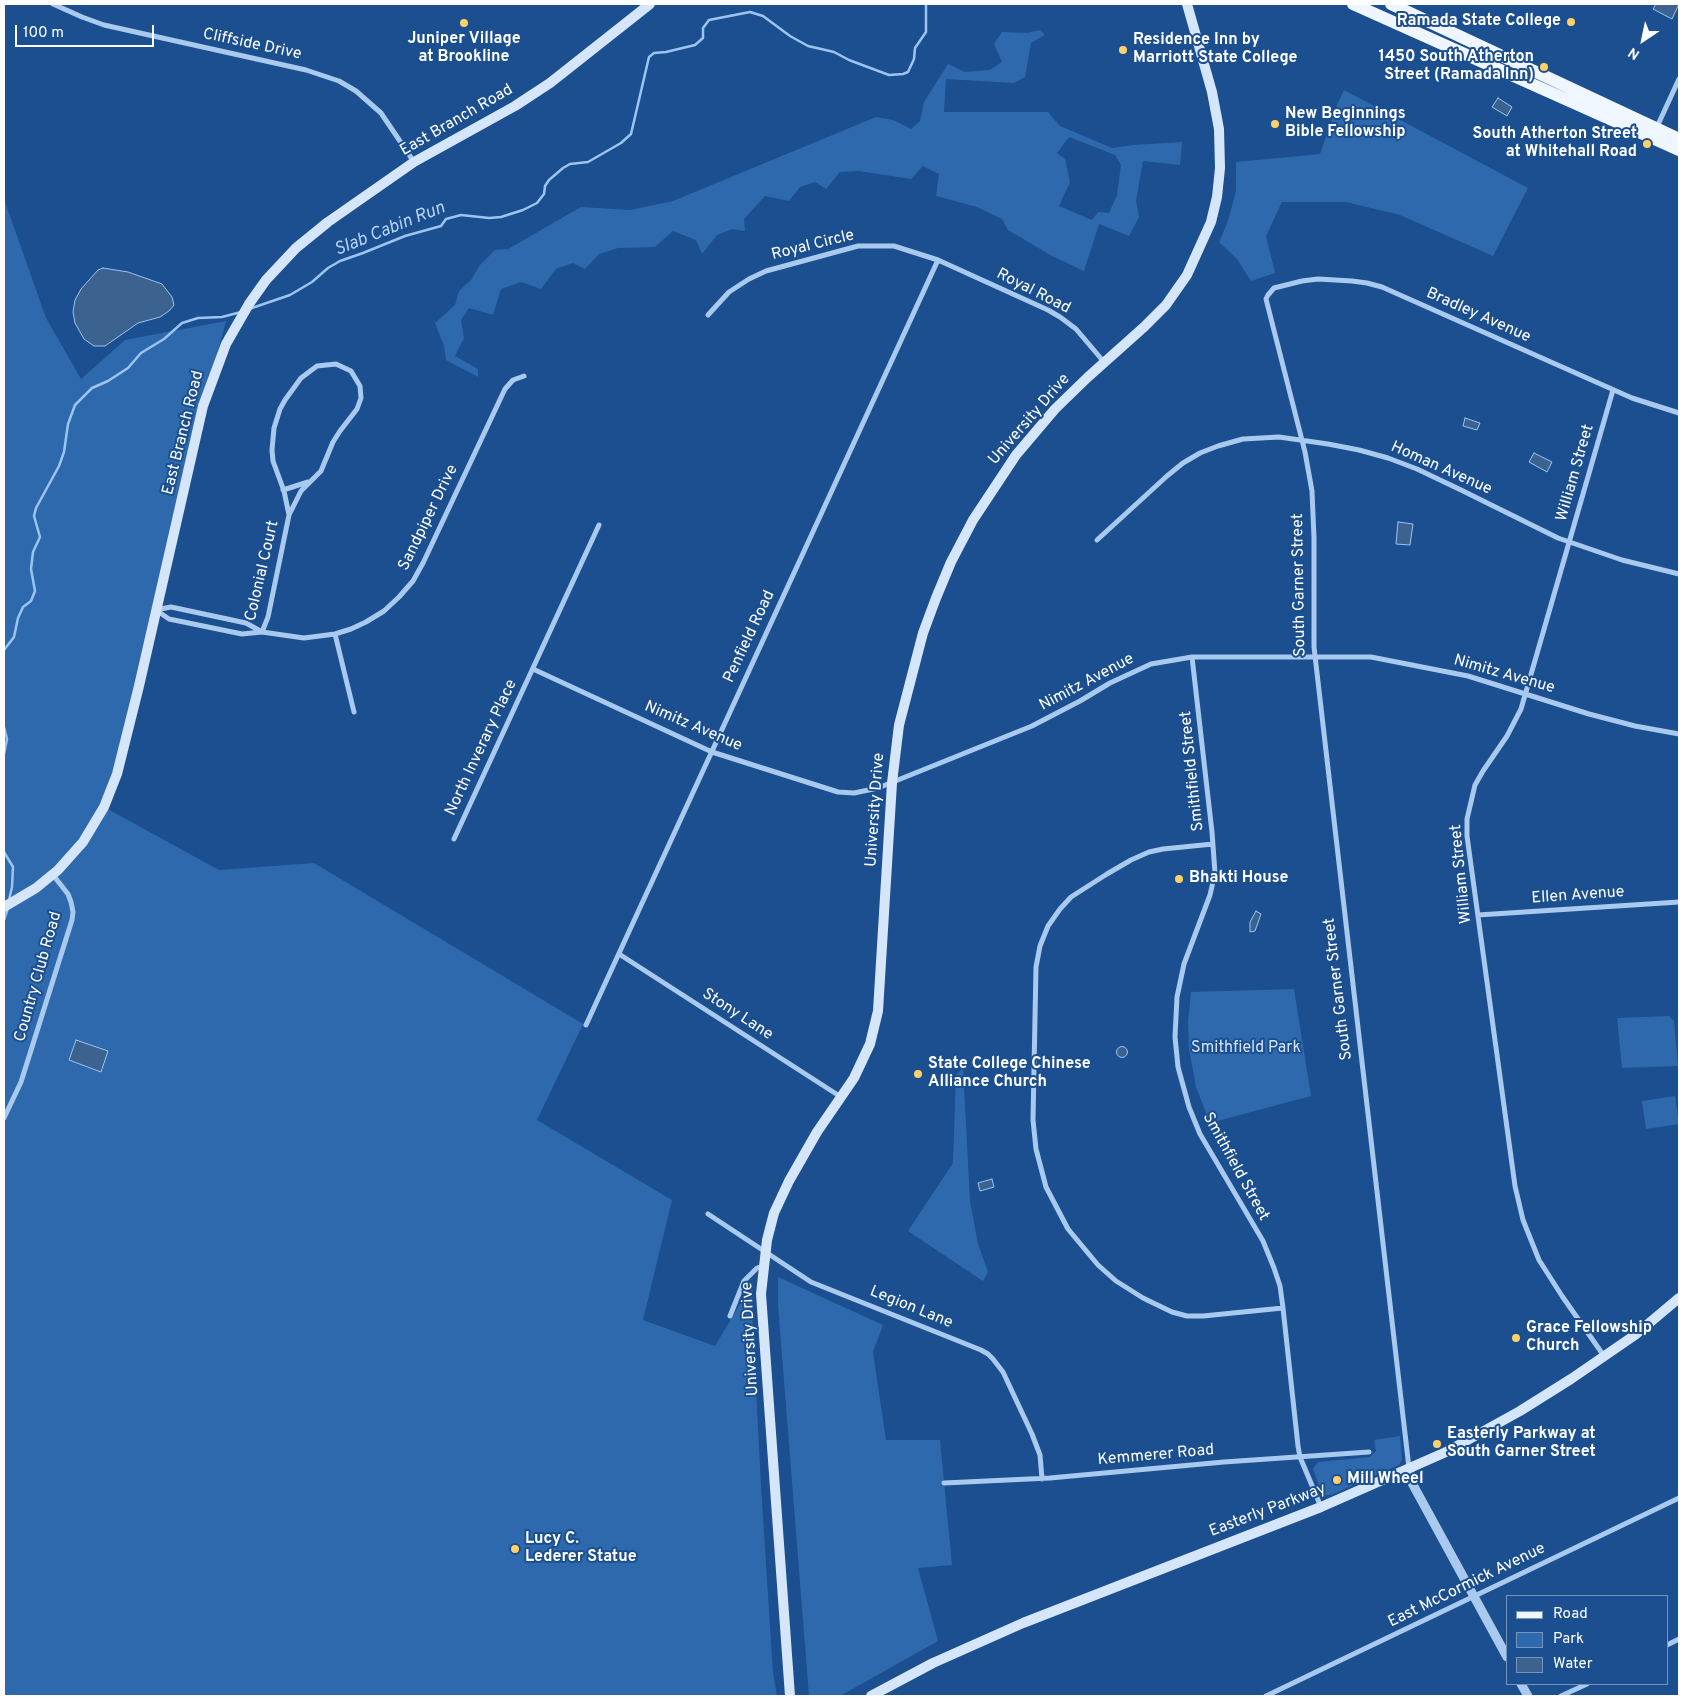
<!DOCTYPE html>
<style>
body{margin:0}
#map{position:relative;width:1683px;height:1700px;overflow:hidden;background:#1b4f8f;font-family:Overpass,sans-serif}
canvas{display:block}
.frame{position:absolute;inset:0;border:5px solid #fff;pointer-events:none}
.legend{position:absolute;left:1506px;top:1595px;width:162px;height:90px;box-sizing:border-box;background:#1b4f8f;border:1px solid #7695bc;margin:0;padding:6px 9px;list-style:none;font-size:15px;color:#fff}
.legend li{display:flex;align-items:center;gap:10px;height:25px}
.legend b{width:25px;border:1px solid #7695bc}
.north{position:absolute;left:1618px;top:15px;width:50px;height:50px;-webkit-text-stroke:4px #1b4f8f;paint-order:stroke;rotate:214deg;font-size:14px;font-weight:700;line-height:20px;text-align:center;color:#fff}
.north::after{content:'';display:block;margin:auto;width:18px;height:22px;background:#fff;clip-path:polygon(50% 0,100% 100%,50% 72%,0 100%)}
.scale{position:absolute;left:15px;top:25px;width:139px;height:22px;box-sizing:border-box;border:2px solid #fff;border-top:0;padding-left:6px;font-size:15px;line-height:18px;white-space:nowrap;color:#fff;-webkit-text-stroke:4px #1b4f8f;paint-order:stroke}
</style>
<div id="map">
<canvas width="1683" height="1700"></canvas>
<div class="frame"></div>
<ul class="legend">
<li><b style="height:6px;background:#f0f6ff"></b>Road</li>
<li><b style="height:14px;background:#2e69ad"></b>Park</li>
<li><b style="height:14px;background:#3c6290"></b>Water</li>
</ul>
<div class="north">N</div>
<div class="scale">100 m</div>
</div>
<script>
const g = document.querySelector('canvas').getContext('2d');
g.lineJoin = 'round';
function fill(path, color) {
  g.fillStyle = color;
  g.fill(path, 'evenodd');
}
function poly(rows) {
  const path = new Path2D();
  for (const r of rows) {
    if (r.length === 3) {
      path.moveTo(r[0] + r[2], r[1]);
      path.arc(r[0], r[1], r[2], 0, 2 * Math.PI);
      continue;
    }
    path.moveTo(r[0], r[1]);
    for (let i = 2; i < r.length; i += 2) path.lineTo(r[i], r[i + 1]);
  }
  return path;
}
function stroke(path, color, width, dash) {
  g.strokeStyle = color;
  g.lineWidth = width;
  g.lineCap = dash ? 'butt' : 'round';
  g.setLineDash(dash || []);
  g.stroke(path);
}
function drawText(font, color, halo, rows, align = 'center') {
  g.font = font + ' Overpass,sans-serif';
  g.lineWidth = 4;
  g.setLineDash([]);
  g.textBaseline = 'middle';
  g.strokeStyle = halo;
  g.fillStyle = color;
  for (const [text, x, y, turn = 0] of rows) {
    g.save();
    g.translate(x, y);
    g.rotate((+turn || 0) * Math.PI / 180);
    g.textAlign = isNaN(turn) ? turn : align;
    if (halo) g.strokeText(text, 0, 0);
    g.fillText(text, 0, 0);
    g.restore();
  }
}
fill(poly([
 [1040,30,1045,35,1031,43,1025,77,1014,83,946,79,944,112,1048,112,1060,126,1112,148,1133,145,1182,142,1180,165,1143,161,1136,201,1139,217,1129,236,1099,224,1084,271,1052,256,1008,230,1002,219,977,207,936,196,939,174,923,166,911,179,859,171,840,172,826,189,815,182,800,187,789,201,765,196,744,219,745,231,732,229,717,235,702,254,696,240,673,231,655,247,618,248,599,254,585,269,573,263,556,269,541,289,521,282,501,289,493,315,469,308,461,320,464,338,455,356,478,369,478,377,446,360,444,346,435,323,455,305,459,291,471,280,480,265,495,250,508,249,581,207,630,210,673,201,876,117,893,120,911,129,920,121,924,102,948,64,965,72,990,70,1002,62,994,44,1002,32,1027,33],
 [1069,137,1115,155,1121,165,1117,195,1109,213,1098,212,1092,220,1059,206,1070,182,1065,159,1057,153],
 [1344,90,1528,188,1493,256,1400,215,1346,202,1282,202,1266,236,1275,273,1251,281,1237,259,1219,242,1228,221,1236,191,1236,162,1320,154,1337,105],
 [4,199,46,318,81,379,125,340,226,321,203,406,184,492,104,807,219,870,314,863,583,1024,537,1120,672,1200,643,1320,715,1346,753,1282,752,1312,761,1486,773,1673,777,1696,4,1696,4,876,5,869,4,866],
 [1294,989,1311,1096,1210,1123,1196,1087,1189,1049,1188,1022,1191,992],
 [1669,1016,1674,1021,1678,1066,1622,1068,1617,1018],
 [963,1068,970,1201,978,1244,988,1272,983,1281,908,1231,953,1163,956,1075],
 [1675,1096,1679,1124,1646,1129,1642,1101],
 [778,1277,883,1325,873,1352,886,1440,940,1440,952,1565,918,1568,938,1641,840,1696,809,1696,778,1305],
 [1400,1436,1402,1459,1399,1465,1331,1495,1326,1495,1321,1491,1313,1469,1318,1462,1370,1457,1376,1451,1374,1440]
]), '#2e69ad');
const water = poly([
 [1656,4,1679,4,1672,19,1653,9,1656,4],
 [1498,98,1512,107,1507,116,1492,107,1498,98],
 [103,268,128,272,162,284,172,297,174,305,169,311,160,317,138,323,105,346,94,346,84,339,75,323,73,312,75,300,81,289,98,270,103,268],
 [1465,418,1480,423,1477,430,1463,426,1465,418],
 [1534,453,1552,462,1547,472,1529,462,1534,453],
 [1398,522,1413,524,1410,545,1396,544,1398,522],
 [1256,911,1261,914,1255,931,1250,932,1250,922,1256,911],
 [76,1040,108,1051,101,1072,69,1060,76,1040],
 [1122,1052,5.5],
 [992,1179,994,1187,980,1191,978,1183,992,1179]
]);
fill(water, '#3c6290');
stroke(water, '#9cc4f0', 1);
stroke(poly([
 [249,309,290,295,312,282,328,268,340,261,363,253,405,236,441,226,446,219,461,215,489,218,501,217,523,210,537,203,544,194,545,186,549,180,563,168,570,164,588,162,621,143,631,134,649,57,654,53,666,52,695,45,703,38,703,28,709,20,750,12,763,16,790,36,808,46,834,52,849,60,889,75,903,74,908,72,914,59,915,48,926,32,926,4],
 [4,650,14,637,18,618,23,607,31,601,35,591,31,569,33,552,40,537,34,516,36,508,59,466,64,452,68,424,75,405,92,388,108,381,128,368,141,353,164,339,182,323,198,318,222,317,241,312],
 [4,727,7,739,4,754],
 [4,852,13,867,12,887,9,900],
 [4,920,8,908]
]), '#9cc4f0', 2.5);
stroke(poly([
 [53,4,82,17,104,25,306,70,339,81,356,91,381,113,414,162],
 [1656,129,1679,79],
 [708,315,729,292,749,279,766,271,858,246,894,246,938,260,1048,310,1060,317,1076,329,1104,362],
 [283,490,308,482],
 [1097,540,1167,476,1183,463,1200,453,1218,446,1243,439,1279,437,1328,444,1359,450,1388,458,1417,469,1461,490,1558,538,1622,560,1679,574],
 [155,610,171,607,246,623,262,632],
 [156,610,169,619,242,634,262,632,304,638,335,634,351,629,366,622,384,611,399,597,413,581,423,563,505,389,513,380,524,376],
 [262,632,268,617,289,515,301,491,321,471,333,442,340,431,357,409,361,398,360,386,351,371,336,364,317,366,301,378,285,400,280,409,274,428,272,450,273,461,284,491,289,515],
 [335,634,354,712],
 [1192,657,1212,832,1215,873,1210,895,1184,964,1177,997,1175,1037,1178,1067,1189,1107,1200,1134,1263,1241,1274,1268,1280,1286,1283,1308,1298,1446,1300,1457,1321,1507],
 [533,669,712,752,838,792,854,793,878,788,1032,726,1080,701,1110,683,1151,664,1192,657,1371,657,1468,676,1589,714,1635,726,1679,734],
 [454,839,599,525],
 [1213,844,1163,849,1149,852,1131,860,1107,874,1071,897,1060,909,1048,926,1040,946,1036,967,1033,1120,1036,1149,1046,1187,1068,1229,1098,1265,1116,1281,1143,1298,1172,1312,1187,1316,1203,1316,1283,1308],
 [1478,915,1679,902],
 [619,954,841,1097],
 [586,1025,938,260],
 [4,1118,21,1082,72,920,73,912,71,902,68,894,53,875],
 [708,1214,811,1282,981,1350,988,1354,993,1359,1003,1372,1032,1434,1040,1455,1042,1479],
 [730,1316,744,1281,757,1268,763,1266],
 [1604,1356,1562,1296,1539,1260,1523,1220,1515,1186,1467,836,1467,819,1475,785,1483,771,1507,736,1521,709,1613,390],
 [1409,1468,1314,647,1314,538,1312,491,1305,452,1266,299,1268,295,1274,288,1302,281,1318,279,1352,281,1367,283,1382,287,1632,398,1679,413],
 [944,1483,1050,1478,1224,1462,1369,1452],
 [1667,1645,1679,1639],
 [1266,1696,1679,1498],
 [1561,1696,1587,1684]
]), '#a9c9ee', 5);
stroke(poly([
 [1409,1469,1412,1483,1507,1657],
 [1521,1684,1528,1696]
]), '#a9c9ee', 9);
stroke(poly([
 [4,907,36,888,58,870,83,842,104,807,117,774,139,686,203,406,226,344,249,304,266,280,296,248,328,222,414,162,515,106,550,83,650,4],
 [790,1696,761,1294,767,1240,774,1213,789,1181,817,1132,854,1078,870,1044,878,1011,892,783,899,725,923,633,936,598,951,562,973,520,1016,455,1055,409,1088,377,1144,327,1166,305,1187,275,1211,222,1217,197,1220,168,1219,129,1212,92,1187,4],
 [871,1696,933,1663,1023,1623,1321,1507,1446,1452,1520,1411,1571,1379,1635,1335,1679,1298]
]), '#d6e6fa', 10);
stroke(poly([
 [1353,4,1679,150],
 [1391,4,1679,139]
]), '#f0f6ff', 12);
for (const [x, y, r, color] of [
 [1571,22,5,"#ffd166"],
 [464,23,5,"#ffd166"],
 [1123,50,5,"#ffd166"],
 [1544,67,5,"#ffd166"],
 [1275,124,5,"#ffd166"],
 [1647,144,5,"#ffd166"],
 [1179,879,5,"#ffd166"],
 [918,1074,5,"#ffd166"],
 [1516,1338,5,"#ffd166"],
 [1437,1444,5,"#ffd166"],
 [1337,1480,5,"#ffd166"],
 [515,1549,5,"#ffd166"]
]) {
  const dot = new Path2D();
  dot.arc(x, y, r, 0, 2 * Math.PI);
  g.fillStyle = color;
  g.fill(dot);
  stroke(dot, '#1b4f8f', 2);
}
drawText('bold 16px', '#fff', '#1b4f8f', [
 ["Ramada State College",1561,22,"right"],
 ["Juniper Village",464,40,"center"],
 ["at Brookline",464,58,"center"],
 ["Residence Inn by",1133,41],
 ["Marriott State College",1133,59],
 ["1450 South Atherton",1534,58,"right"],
 ["Street (Ramada Inn)",1534,76,"right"],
 ["New Beginnings",1285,115],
 ["Bible Fellowship",1285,133],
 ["South Atherton Street",1637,135,"right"],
 ["at Whitehall Road",1637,153,"right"],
 ["Bhakti House",1189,879],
 ["State College Chinese",928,1065],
 ["Alliance Church",928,1083],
 ["Grace Fellowship",1526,1329],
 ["Church",1526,1347],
 ["Easterly Parkway at",1447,1435],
 ["South Garner Street",1447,1453],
 ["Mill Wheel",1347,1480],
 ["Lucy C.",525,1540],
 ["Lederer Statue",525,1558]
], 'left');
drawText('16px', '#fff', '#1b4f8f', [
 ["Cliffside Drive",252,45,12],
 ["East Branch Road",457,121,-30],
 ["Royal Circle",813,246,-14],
 ["Royal Road",1033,292,27],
 ["Bradley Avenue",1478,316,24],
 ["University Drive",1030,420,-49],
 ["East Branch Road",184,433,-76],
 ["Homan Avenue",1441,469,24],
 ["William Street",1576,473,-74],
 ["Sandpiper Drive",429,518,-64],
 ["Colonial Court",263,571,-77],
 ["South Garner Street",1300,585,-91],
 ["Penfield Road",750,637,-65],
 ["Nimitz Avenue",1504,675,16],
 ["Nimitz Avenue",1087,683,-28],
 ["Nimitz Avenue",693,727,23],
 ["North Inverary Place",482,748,-65],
 ["Smithfield Street",1193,771,-96],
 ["University Drive",876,810,-86],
 ["William Street",1462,874,-96],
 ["Ellen Avenue",1578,896,-4],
 ["Country Club Road",39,977,-74],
 ["South Garner Street",1339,989,-97],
 ["Stony Lane",737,1015,33],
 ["Smithfield Street",1235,1167,61],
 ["Legion Lane",911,1308,22],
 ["University Drive",751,1339,-93],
 ["Kemmerer Road",1156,1456,-5],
 ["Easterly Parkway",1268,1511,-21],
 ["East McCormick Avenue",1467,1586,-26]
]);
drawText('16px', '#cfe3fa', '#1b4f8f', [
 ["Smithfield Park",1246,1049]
]);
drawText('italic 18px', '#b5d3f5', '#1b4f8f', [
 ["Slab Cabin Run",390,230,-22]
]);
</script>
